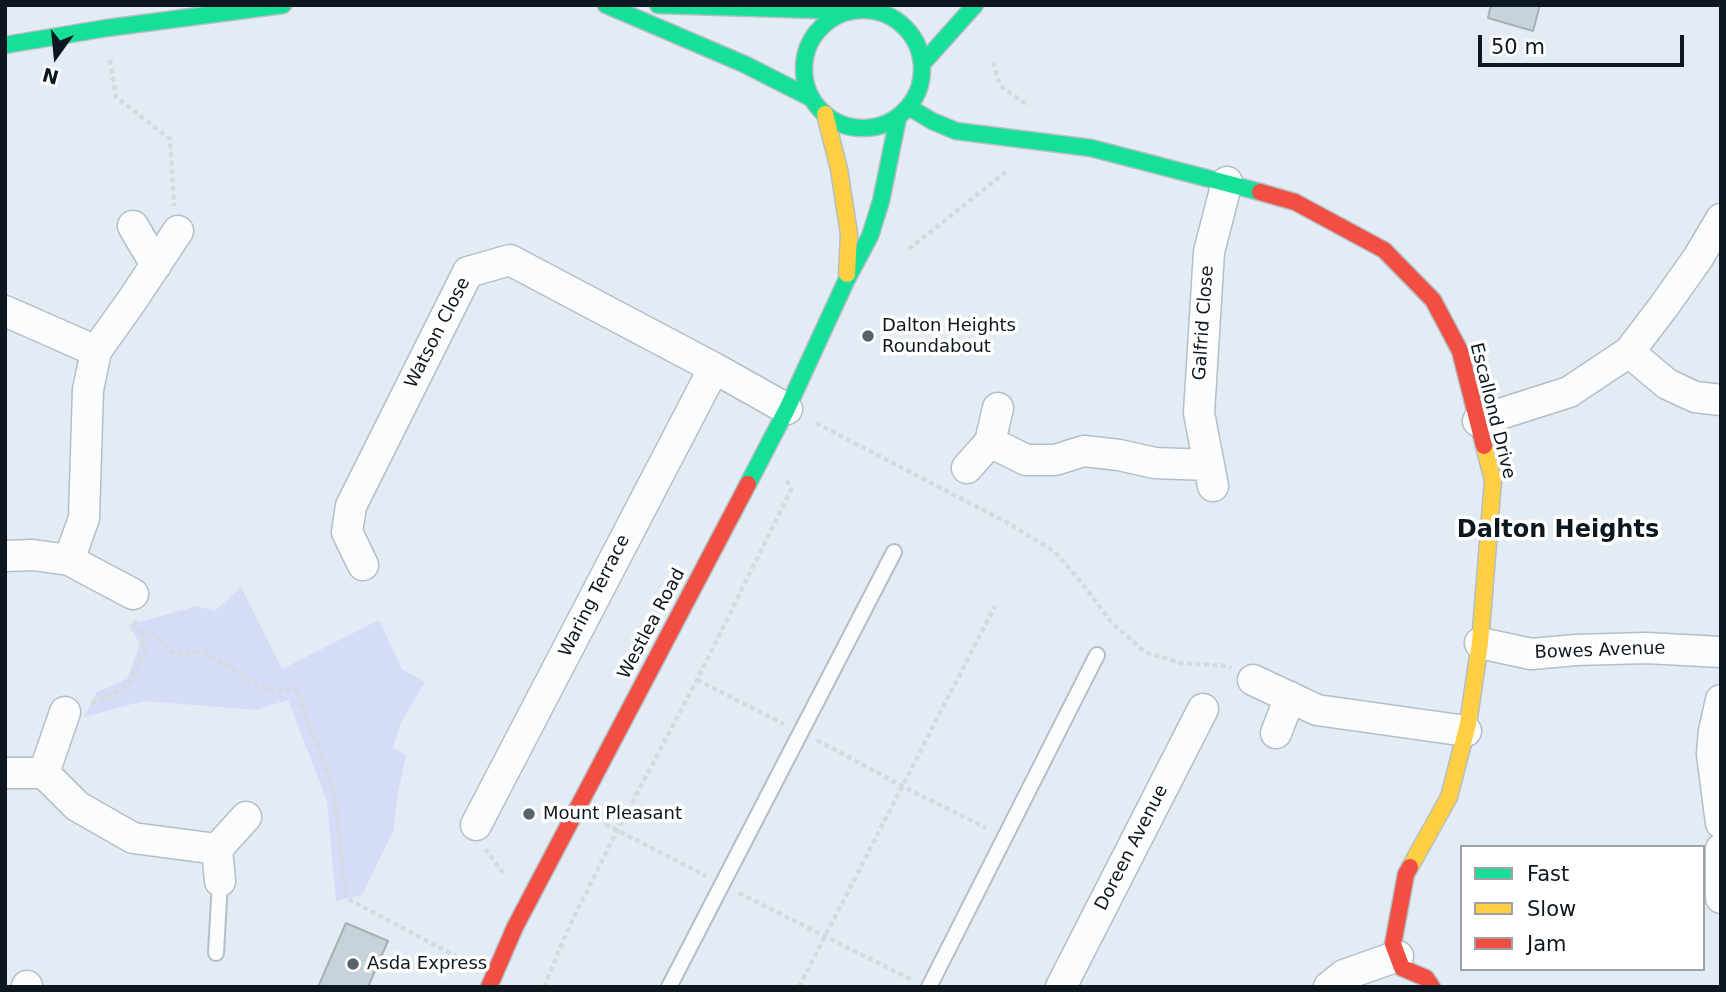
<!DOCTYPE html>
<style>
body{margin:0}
#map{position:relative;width:1726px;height:992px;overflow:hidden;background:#e3ecf4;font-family:"DejaVu Sans",sans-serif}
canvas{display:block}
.frame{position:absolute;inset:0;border:7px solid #0d1720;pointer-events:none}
.legend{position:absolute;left:1460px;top:845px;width:245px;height:126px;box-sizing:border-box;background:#fff;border:2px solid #9ea2a6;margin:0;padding:9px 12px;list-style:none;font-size:21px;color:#0d1720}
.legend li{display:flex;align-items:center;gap:14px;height:35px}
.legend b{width:35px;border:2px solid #9ea2a6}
.north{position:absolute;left:21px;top:21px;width:70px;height:70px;-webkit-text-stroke:5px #fff;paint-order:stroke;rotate:195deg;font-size:19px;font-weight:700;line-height:28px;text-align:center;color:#0d1720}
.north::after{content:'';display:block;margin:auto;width:24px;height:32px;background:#0d1720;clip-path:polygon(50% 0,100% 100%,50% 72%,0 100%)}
.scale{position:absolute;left:1478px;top:35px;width:206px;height:32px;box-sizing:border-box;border:4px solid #0d1720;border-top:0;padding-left:9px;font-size:21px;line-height:24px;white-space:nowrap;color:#0d1720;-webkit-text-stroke:5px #fff;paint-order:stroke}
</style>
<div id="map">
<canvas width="1726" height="992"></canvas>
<div class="frame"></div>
<ul class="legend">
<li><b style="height:9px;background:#16e098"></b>Fast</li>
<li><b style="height:9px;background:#ffcf43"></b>Slow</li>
<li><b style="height:9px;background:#f24e42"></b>Jam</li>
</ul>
<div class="north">N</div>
<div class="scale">50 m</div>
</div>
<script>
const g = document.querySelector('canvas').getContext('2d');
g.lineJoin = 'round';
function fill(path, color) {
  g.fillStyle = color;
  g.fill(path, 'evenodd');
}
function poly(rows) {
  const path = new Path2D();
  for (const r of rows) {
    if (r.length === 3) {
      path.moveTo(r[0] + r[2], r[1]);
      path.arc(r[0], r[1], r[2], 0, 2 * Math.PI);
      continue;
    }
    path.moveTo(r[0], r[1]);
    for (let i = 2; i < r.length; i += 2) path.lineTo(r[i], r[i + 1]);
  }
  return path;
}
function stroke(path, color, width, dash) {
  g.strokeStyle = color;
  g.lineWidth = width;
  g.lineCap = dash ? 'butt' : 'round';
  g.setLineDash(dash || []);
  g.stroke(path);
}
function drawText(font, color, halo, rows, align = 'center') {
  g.font = font + ' "DejaVu Sans",sans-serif';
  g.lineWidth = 7;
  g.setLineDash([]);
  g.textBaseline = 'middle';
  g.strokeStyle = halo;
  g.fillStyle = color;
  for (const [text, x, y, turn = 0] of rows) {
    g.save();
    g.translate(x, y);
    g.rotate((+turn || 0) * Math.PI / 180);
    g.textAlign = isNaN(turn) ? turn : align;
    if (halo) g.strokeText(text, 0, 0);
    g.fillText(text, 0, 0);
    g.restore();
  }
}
fill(poly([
 [241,587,282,669,379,620,402,669,425,682,401,723,393,747,406,756,397,797,394,829,362,895,336,901,327,801,288,700,256,710,144,701,84,717,97,692,127,679,140,644,129,625,197,606,215,611]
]), '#d5dcf8');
const building = poly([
 [1491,5,1540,5,1533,31,1488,18,1491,5],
 [346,923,388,941,368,987,318,987,346,923]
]);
fill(building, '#c7d3da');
stroke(building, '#a5b0b7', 2);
const lane = poly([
 [216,953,220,881],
 [669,987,894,552],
 [929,987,1097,655]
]);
const street = poly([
 [133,226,156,265],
 [5,311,96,351],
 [1629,352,1667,384,1695,397,1721,400],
 [1478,421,1569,392,1629,352,1664,306,1698,258,1721,219],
 [990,442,1026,460,1055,460,1084,451,1119,455,1155,463,1209,465],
 [967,468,990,442,998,408],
 [1213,486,1199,413,1209,252,1227,182],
 [5,556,33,555,69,560,84,518,88,390,96,351,133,299,178,231],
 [69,560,133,594],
 [363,565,347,532,351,506,468,272,510,260,714,368,787,409],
 [1480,643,1531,654,1576,650,1646,648,1721,652],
 [1253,680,1317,710,1466,731],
 [1721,700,1714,731,1712,754,1721,823],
 [1276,733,1290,697],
 [5,773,44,773,77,806,133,838,217,849],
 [44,773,65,712],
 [476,825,714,368],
 [1721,849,1721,898],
 [220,881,217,849,246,817],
 [27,987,27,986],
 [1061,987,1203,709],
 [1329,987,1344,975,1398,956]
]);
const fast = poly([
 [606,5,744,64,811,98],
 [658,5,849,11],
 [863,69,59],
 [5,45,107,28,283,5],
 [923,63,975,5],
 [909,107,932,121,956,131,1091,148,1260,192],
 [748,484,787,409,847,279,870,236,881,201,898,118]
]);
const slow = poly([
 [825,114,839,169,849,234,847,274],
 [1410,867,1449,797,1468,724,1480,643,1493,480,1484,446]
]);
const jam = poly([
 [1260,192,1295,202,1384,250,1433,300,1460,351,1484,446],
 [1410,867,1406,874,1393,944,1402,968,1426,978,1432,987],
 [489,987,515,927,748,484]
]);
stroke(lane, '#b4bec6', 18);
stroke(street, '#b4bec6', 33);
stroke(fast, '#b4bec6', 19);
stroke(slow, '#b4bec6', 19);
stroke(jam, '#b4bec6', 19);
stroke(poly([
 [110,60,116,97,170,139,174,206],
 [993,62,1000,86,1029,106],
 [909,249,1007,171],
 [816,423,1008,523,1055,552,1086,588,1111,622,1145,652,1180,663,1228,666,1231,668],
 [134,621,142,635,150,634,157,636,169,651,176,653,205,652,250,681,267,689,279,691,296,689,334,790,346,898,465,961],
 [697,680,784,724],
 [91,703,112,695,130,683,145,650,142,635],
 [817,740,902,786,986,828],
 [605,824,706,876],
 [485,849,505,875],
 [739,893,912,980],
 [544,987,570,925,617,831,697,680,791,490,787,480],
 [799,987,995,606]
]), '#d7dadc', 4.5, [5, 3.5]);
stroke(lane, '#fbfcfd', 14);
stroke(street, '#fbfcfd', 30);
stroke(fast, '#16e098', 16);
stroke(slow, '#ffcf43', 16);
stroke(jam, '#f24e42', 16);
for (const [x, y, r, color] of [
 [868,336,7,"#58626a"],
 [529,814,7,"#58626a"],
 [353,964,7,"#58626a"]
]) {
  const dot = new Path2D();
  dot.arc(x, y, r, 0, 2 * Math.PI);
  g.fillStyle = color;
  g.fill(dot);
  stroke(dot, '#fff', 2.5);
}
drawText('18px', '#0d1720', '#fff', [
 ["Galfrid Close",1204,323,-86],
 ["Watson Close",438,333,-63],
 ["Escallond Drive",1492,411,76],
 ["Waring Terrace",595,596,-63],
 ["Westlea Road",652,624,-62],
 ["Bowes Avenue",1600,651,-2],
 ["Doreen Avenue",1132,848,-63]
]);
drawText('18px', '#0d1720', '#fff', [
 ["Dalton Heights",882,326],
 ["Roundabout",882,347],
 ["Mount Pleasant",543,814],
 ["Asda Express",367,964]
], 'left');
drawText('bold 24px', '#0d1720', '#fff', [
 ["Dalton Heights",1558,531]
]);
</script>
